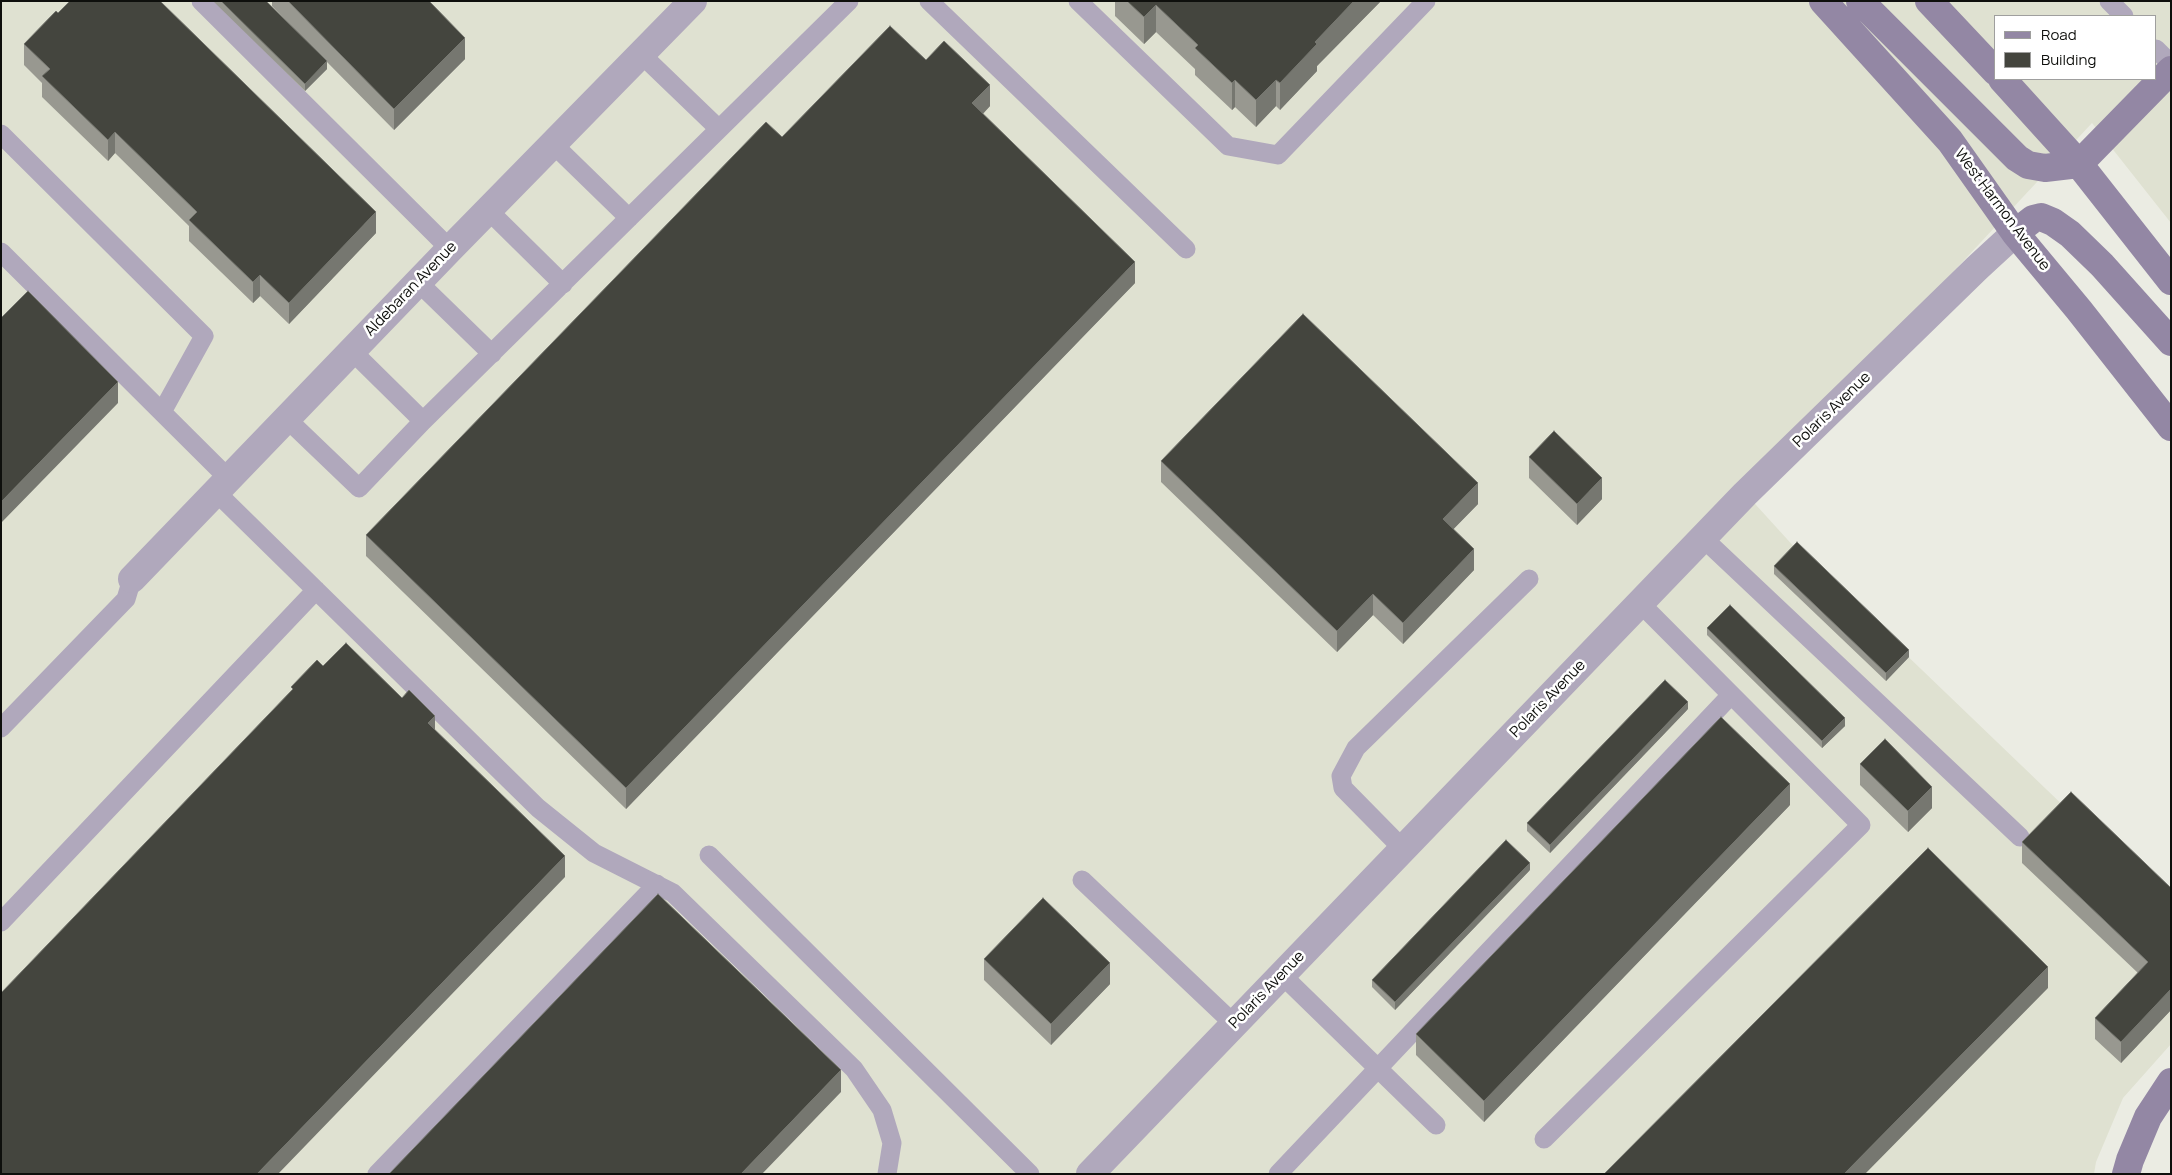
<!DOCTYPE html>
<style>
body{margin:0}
#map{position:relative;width:2172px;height:1175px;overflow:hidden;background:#ebece3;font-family:Manrope,sans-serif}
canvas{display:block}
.frame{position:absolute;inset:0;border:2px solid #0e0f0c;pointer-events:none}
.legend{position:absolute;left:1994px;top:15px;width:162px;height:65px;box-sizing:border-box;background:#fff;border:1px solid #9f9f9e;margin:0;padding:6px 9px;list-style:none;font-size:15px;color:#0e0f0c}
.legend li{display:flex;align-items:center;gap:10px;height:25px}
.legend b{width:25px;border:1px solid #9f9f9e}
</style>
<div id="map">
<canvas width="2172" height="1175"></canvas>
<div class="frame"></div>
<ul class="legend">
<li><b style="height:6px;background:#9387a4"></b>Road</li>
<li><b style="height:14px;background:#44453e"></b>Building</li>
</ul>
</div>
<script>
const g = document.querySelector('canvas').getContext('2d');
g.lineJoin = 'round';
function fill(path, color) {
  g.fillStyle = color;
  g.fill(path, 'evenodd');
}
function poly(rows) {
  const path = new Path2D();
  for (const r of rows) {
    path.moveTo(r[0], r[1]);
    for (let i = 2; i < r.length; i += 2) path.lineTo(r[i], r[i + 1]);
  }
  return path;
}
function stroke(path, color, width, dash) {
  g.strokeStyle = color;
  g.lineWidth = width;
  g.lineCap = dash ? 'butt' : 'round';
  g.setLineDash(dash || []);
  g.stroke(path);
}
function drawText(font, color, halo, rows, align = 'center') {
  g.font = font + ' Manrope,sans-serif';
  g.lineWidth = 5;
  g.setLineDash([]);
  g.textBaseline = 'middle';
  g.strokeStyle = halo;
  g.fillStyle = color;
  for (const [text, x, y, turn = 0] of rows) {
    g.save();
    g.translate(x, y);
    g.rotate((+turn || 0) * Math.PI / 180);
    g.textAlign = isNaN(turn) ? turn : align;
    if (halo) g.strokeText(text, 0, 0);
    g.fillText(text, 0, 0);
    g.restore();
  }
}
fill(poly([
 [1,1,2171,1,2171,223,2092,123,1746,494,1797,550,2171,909,2171,1044,2123,1098,2096,1162,2094,1174,1,1174],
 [1996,16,2156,16,2156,79,1996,79]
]), '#dfe1d1');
stroke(poly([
 [201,1,450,249],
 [929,1,1186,249],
 [1078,1,1228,146,1278,155,1426,1],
 [2109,1,2124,16],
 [2156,49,2171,64],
 [641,54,719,129],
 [1,134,204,336,162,412],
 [553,144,629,218],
 [488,210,563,284],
 [1,252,229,479],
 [418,282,492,354],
 [352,351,423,421],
 [287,419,359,488,423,421,849,1],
 [216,492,538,808,594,853,673,893,854,1069,882,1110,892,1143,887,1174],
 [1703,538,2020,837],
 [1,728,126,599,132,579],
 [1403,849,1343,788,1341,776,1356,748,1529,579],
 [709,855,1030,1174],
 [1082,880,1234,1024],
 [1,922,316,590],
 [1282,975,1436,1125],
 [1544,1139,1861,825,1640,603],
 [377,1174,657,884],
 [1278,1174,1731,695]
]), '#b0a8bc', 19);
stroke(poly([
 [132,579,450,249,693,1],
 [1090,1174,1745,494,1977,268,2015,233]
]), '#b0a8bc', 28);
stroke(poly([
 [1823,1,1950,141,2015,233,2079,310,2171,427],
 [1860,1,2017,158,2028,165,2045,168,2079,164],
 [1929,1,1996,72],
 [2002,79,2079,164,2171,281],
 [2079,164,2171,70],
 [2015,233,2033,219,2041,217,2053,222,2070,234,2102,265,2171,342],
 [2126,1174,2130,1160,2148,1117,2171,1082]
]), '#9387a4', 28);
fill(poly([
 [213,1,266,1,305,40,272,6,272,1,429,1,465,59,394,130,327,62,327,69,305,91],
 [1115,1,1381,1,1317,66,1317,71,1280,110,1276,106,1256,127,1235,107,1232,110,1195,75,1195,69,1156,32,1144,44,1115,16],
 [58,13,376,233,289,324,260,296,253,303,189,241,189,226,115,153,108,161,42,97,42,83,24,65,24,44],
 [926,60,990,106,983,114,1135,283,626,809,366,556,366,535,782,137],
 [1529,457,1602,499,1577,525,1529,478],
 [1161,461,1478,504,1453,529,1474,570,1403,644,1373,615,1337,652,1161,482],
 [1774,566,1909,657,1886,681,1774,574],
 [1707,628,1845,726,1822,748,1707,635],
 [1688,709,1550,853,1527,831,1527,823],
 [1860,764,1932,808,1908,832,1860,785],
 [1790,805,1484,1122,1416,1055,1416,1034],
 [2022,842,2171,888,2171,1010,2121,1063,2095,1039,2095,1018,2138,973,2022,863],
 [1530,870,1395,1010,1372,987,1372,980],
 [984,959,1110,984,1051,1045,984,980]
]), '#989890');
fill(poly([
 [1354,1,1381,1,1317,66,1317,71,1280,110,1280,83,1315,42],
 [1156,5,1156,32,1144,44,1144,17],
 [465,38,465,59,394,130,394,109],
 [327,61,327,69,305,91,305,84],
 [1235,80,1235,107,1232,110,1232,83],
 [1276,80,1276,106,1256,127,1256,100],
 [990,85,990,106,972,125,972,103],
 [115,132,115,153,108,161,108,140],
 [376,212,376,233,289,324,289,303],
 [1135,262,1135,283,626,809,626,788],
 [260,275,260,296,253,303,253,282],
 [118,382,118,403,1,523,1,502],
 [1602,478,1602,499,1577,525,1577,504],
 [1478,483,1478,504,1443,540,1443,519],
 [1474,549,1474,570,1403,644,1403,623],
 [1373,594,1373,615,1337,652,1337,631],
 [1909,650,1909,657,1886,681,1886,673],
 [1688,702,1688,709,1550,853,1550,845],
 [435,716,435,737,428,723],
 [1845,718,1845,726,1822,748,1822,741],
 [1790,784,1790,805,1484,1122,1484,1101],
 [1932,787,1932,808,1908,832,1908,811],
 [565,856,565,877,278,1174,257,1174],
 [1530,863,1530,870,1395,1010,1395,1002],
 [1110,963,1110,984,1051,1045,1051,1024],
 [2048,967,2048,988,1865,1174,1844,1174],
 [2171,989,2171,1010,2121,1063,2121,1042],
 [841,1070,841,1092,762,1174,741,1174]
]), '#767770');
const building = poly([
 [70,1,160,1,376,212,289,303,260,275,253,282,189,220,197,212,115,132,108,140,42,76,50,69,24,44,56,11,58,13,70,1],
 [221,1,266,1,327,61,305,84,221,1],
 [288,1,429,1,465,38,394,109,288,1],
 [1127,1,1354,1,1315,42,1317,44,1280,83,1276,80,1256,100,1235,80,1232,83,1195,48,1198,45,1156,5,1144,17,1127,1],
 [890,26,926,60,944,41,990,85,972,103,1135,262,626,788,366,535,766,122,782,137,890,26],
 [28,291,118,382,1,502,1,318,28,291],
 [1303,314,1478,483,1443,519,1474,549,1403,623,1373,594,1337,631,1161,461,1303,314],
 [1554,431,1602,478,1577,504,1529,457,1554,431],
 [1797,542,1909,650,1886,673,1774,566,1797,542],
 [1730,605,1845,718,1822,741,1707,628,1730,605],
 [346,643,402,698,409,690,435,716,428,723,565,856,257,1174,1,1174,1,993,293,689,291,687,317,660,323,666,346,643],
 [1665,680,1688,702,1550,845,1527,823,1665,680],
 [1721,717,1790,784,1484,1101,1416,1034,1721,717],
 [1885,739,1932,787,1908,811,1860,764,1885,739],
 [2071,792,2171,888,2171,989,2121,1042,2095,1018,2148,962,2022,842,2071,792],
 [1506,840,1530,863,1395,1002,1372,980,1506,840],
 [1928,848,2048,967,1844,1174,1604,1174,1928,848],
 [658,894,841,1070,741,1174,389,1174,658,894],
 [1043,898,1110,963,1051,1024,984,959,1043,898]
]);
fill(building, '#44453e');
stroke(building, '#767770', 1);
drawText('15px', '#0e0f0c', '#fff', [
 ["West Harmon Avenue",2002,210,53],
 ["Aldebaran Avenue",411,289,-46],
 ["Polaris Avenue",1832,410,-44],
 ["Polaris Avenue",1548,699,-46],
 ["Polaris Avenue",1267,990,-46]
]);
</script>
